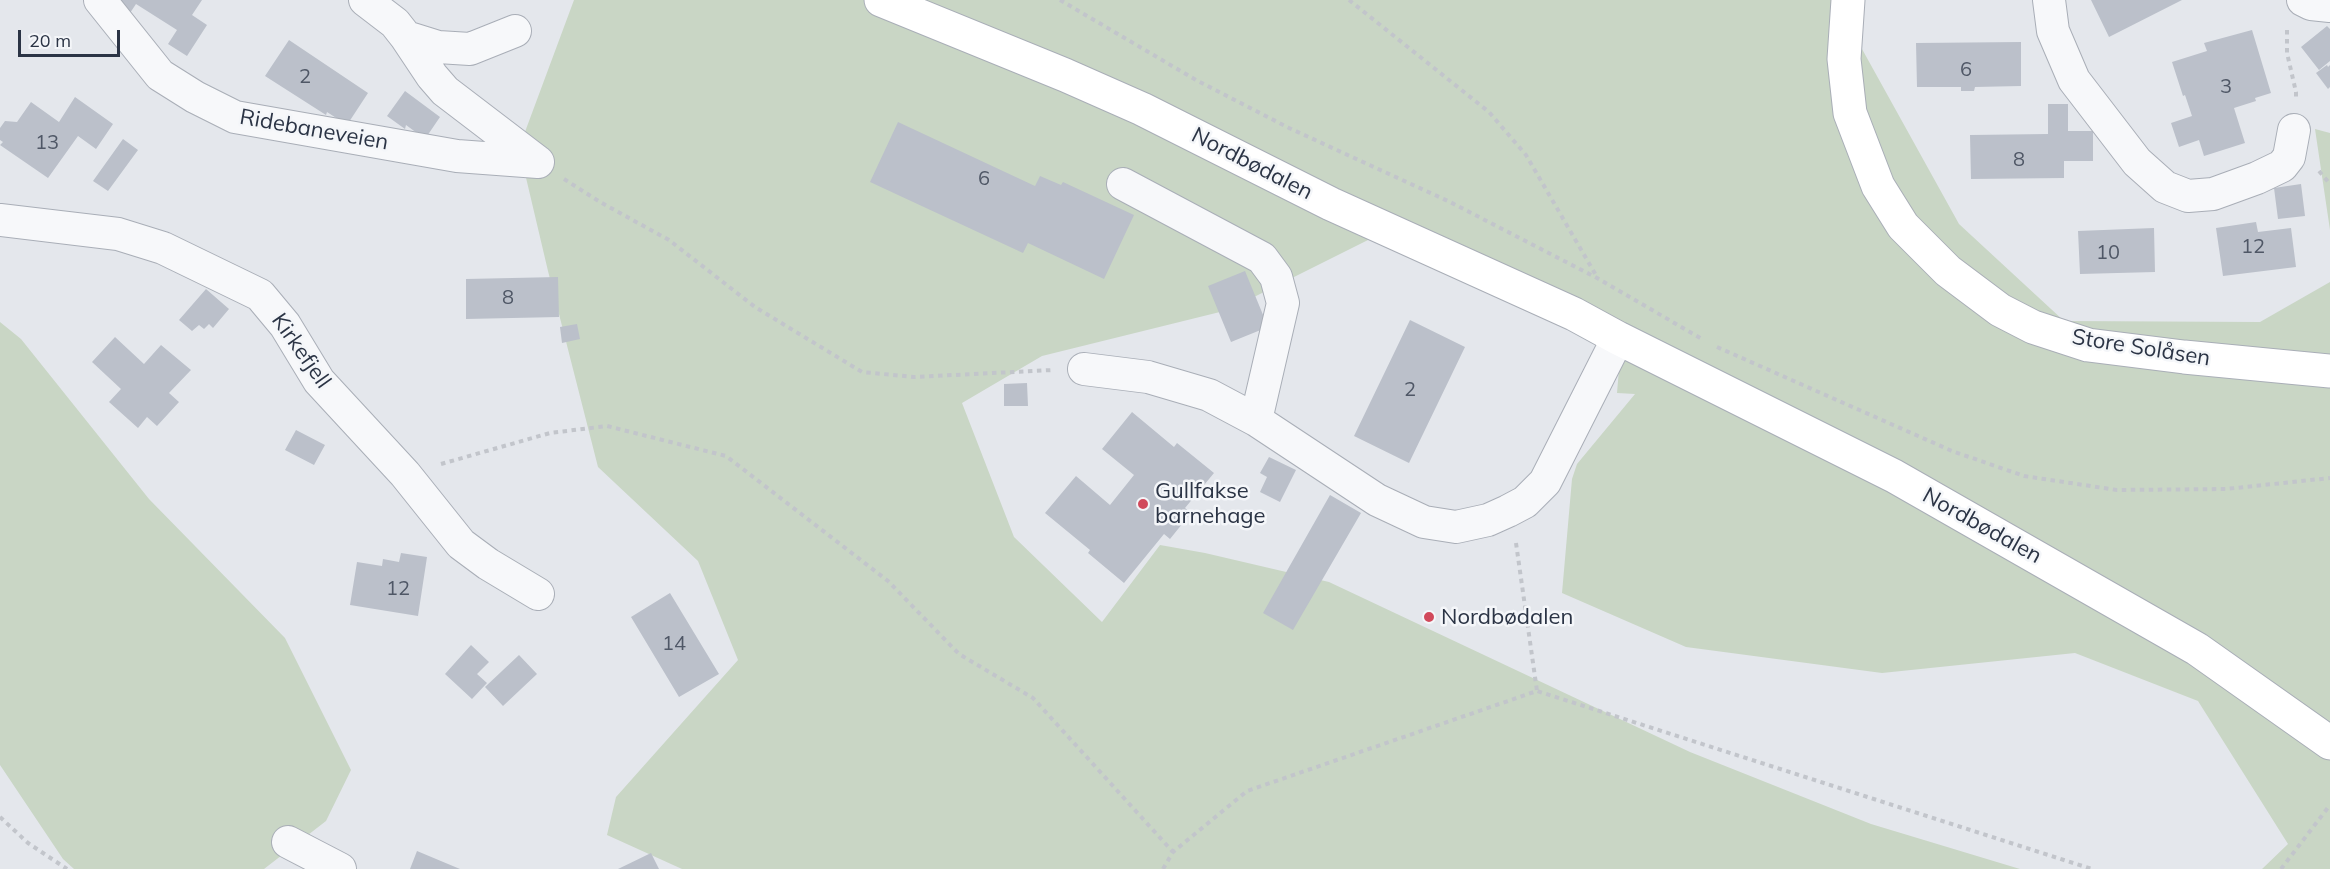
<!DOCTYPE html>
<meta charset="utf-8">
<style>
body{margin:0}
#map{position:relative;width:2330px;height:869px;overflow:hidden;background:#e4e7ec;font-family:Mulish,sans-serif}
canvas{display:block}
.scale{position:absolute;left:18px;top:30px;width:102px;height:27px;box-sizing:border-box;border:3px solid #2b3445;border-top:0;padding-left:8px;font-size:18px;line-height:21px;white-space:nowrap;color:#2b3445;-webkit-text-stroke:4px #f4f6f9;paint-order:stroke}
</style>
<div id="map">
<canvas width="2330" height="869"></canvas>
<div class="scale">20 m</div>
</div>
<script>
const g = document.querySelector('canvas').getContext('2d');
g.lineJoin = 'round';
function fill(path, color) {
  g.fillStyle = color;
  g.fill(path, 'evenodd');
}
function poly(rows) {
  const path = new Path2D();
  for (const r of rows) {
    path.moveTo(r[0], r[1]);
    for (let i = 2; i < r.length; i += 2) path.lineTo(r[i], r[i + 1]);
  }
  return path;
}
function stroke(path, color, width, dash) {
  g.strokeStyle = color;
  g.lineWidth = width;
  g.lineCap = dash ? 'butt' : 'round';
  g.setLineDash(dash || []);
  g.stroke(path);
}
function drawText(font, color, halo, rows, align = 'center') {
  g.font = font + ' Mulish,sans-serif';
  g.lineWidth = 5;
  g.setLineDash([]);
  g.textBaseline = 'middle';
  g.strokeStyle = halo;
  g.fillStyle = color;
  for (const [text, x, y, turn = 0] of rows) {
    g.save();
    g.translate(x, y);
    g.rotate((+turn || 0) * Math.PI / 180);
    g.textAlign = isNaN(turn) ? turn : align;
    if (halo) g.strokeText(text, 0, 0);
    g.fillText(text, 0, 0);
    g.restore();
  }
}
fill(poly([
 [574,0,1840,0,1862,49,1959,224,2064,321,2260,322,2330,282,2330,869,2262,869,2288,844,2198,701,2075,653,1882,673,1686,647,1562,593,1572,479,1577,464,1635,394,1617,393,1621,345,1380,234,1228,310,1042,356,962,403,1014,537,1102,622,1160,545,1205,553,1329,582,1690,752,1871,824,2020,869,682,869,607,835,616,797,738,660,698,561,598,467,548,271,519,148],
 [2315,129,2330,133,2330,230],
 [0,322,21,339,149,499,285,638,351,770,326,821,264,869,74,869,63,859,0,765]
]), '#c9d6c5');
fill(poly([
 [121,0,202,0,192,15,207,25,187,56,168,44,177,30,136,4,130,13,118,6],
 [2091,0,2182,0,2109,37],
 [2327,26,2330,29,2330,61,2319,70,2301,47],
 [2252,30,2271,93,2255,98,2256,101,2234,108,2245,143,2204,156,2199,140,2179,147,2171,123,2192,116,2185,95,2183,96,2172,62,2207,51,2204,43],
 [289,40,368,93,347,125,327,112,326,115,265,76],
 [2021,42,2021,86,1975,87,1974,91,1961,91,1961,87,1917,87,1916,43],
 [2327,65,2328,67,2330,65,2330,87,2328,89,2316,73],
 [405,91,440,117,425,139,406,125,405,129,387,116],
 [75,97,113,124,96,149,78,136,48,178,0,145,3,142,0,140,0,128,5,121,17,122,31,102,59,122],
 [2048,104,2068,104,2068,131,2093,131,2093,161,2064,161,2064,178,1971,179,1970,135,2048,134],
 [898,122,1035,186,1040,176,1061,185,1063,182,1134,215,1104,279,1028,243,1023,253,870,182],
 [123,139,138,150,108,191,93,181],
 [2301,184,2305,216,2278,219,2274,188],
 [2256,222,2258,232,2291,228,2296,267,2223,276,2216,228],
 [2154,228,2155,272,2080,274,2078,231],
 [1245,271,1268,327,1231,342,1208,286],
 [558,277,559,317,466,319,466,279],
 [206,289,229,309,213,328,209,324,204,329,199,325,192,331,179,320],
 [1410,320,1465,347,1409,463,1354,436],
 [577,324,580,339,562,343,560,327],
 [115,337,144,364,161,345,191,370,169,393,179,402,157,426,147,417,138,428,109,402,121,389,92,362],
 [1027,383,1028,406,1004,406,1004,384],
 [1132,412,1174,447,1177,443,1214,473,1185,508,1191,513,1170,539,1164,534,1124,583,1088,553,1090,550,1045,513,1076,476,1110,505,1134,475,1102,449],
 [296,430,325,445,314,465,285,450],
 [1269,457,1296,470,1280,502,1260,492,1267,477,1260,473],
 [1330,495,1361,513,1293,630,1263,613],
 [401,553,427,557,418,616,350,605,357,562,382,566,383,559,399,562],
 [670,593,719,674,679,697,631,617],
 [471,645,489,662,477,674,487,683,472,699,445,674],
 [519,655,537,674,503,706,485,687],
 [417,851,460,869,410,869],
 [651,853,659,869,618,869]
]), '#bbc0ca');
const street = poly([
 [100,0,160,75,195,97,235,117,457,156,538,162],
 [365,0,395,23,406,37,438,47,470,49,515,31],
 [2049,0,2053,31,2074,80,2137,162,2165,187,2188,196,2213,194,2257,178,2282,166,2289,157,2294,130],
 [2303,0,2311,4,2330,6],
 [406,37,432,76,445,91,538,162],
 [1123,184,1262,258,1276,277,1283,303,1256,420],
 [0,220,118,234,163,248,260,295,285,325,319,381,405,474,461,544,488,564,538,594],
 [1084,369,1148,377,1209,395,1256,420,1377,500,1424,522,1456,527,1488,520,1508,511,1525,502,1545,482,1618,338],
 [288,842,340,869]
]);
const secondary = poly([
 [881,0,1065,75,1142,109,1331,204,1574,314,1618,338,1894,476,2197,649,2330,743],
 [1848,0,1844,59,1850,113,1878,186,1903,226,1948,271,2000,310,2033,327,2088,345,2184,357,2330,371]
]);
stroke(street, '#a9aeb7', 34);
stroke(secondary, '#a9aeb7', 35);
stroke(poly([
 [1060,0,1196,80,1289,128,1450,202,1597,278,1702,339],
 [1349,0,1489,112,1526,155,1597,277],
 [2287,30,2287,53,2296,92,2296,99],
 [2319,171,2330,184],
 [564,179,600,202,669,240,755,307,862,372,914,377,1053,370],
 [1717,347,1952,451,2024,476,2117,490,2226,489,2330,478],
 [441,464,550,433,607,426,726,456,888,581,959,654,1033,698,1173,852],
 [1516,543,1537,691],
 [0,817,28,843,67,869],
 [1163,869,1173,852,1247,791,1537,691,2092,869],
 [2281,869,2330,805]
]), '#c2c5cb', 4, [4.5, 4.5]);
stroke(street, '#f7f8fa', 32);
stroke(secondary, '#fff', 33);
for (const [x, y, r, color] of [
 [1143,504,6,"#d1495b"],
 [1429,617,6,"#d1495b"]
]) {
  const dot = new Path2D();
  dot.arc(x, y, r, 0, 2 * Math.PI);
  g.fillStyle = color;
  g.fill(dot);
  stroke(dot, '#f4f6f9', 2);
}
drawText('20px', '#4f5766', null, [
 ["6",1966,70],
 ["2",305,77],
 ["3",2226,87],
 ["13",47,143],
 ["8",2019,160],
 ["6",984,179],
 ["12",2253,247],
 ["10",2108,253],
 ["8",508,298],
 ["2",1410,390],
 ["12",398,589],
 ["14",674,644]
]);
drawText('22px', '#2b3445', '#f4f6f9', [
 ["Ridebaneveien",314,130,10],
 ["Nordbødalen",1252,164,27],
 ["Store Solåsen",2141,348,9],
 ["Kirkefjell",301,351,55],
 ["Nordbødalen",1982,526,29]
]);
drawText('22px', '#2b3445', '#f4f6f9', [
 ["Gullfakse",1155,491],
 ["barnehage",1155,516],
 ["Nordbødalen",1441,617]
], 'left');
</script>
